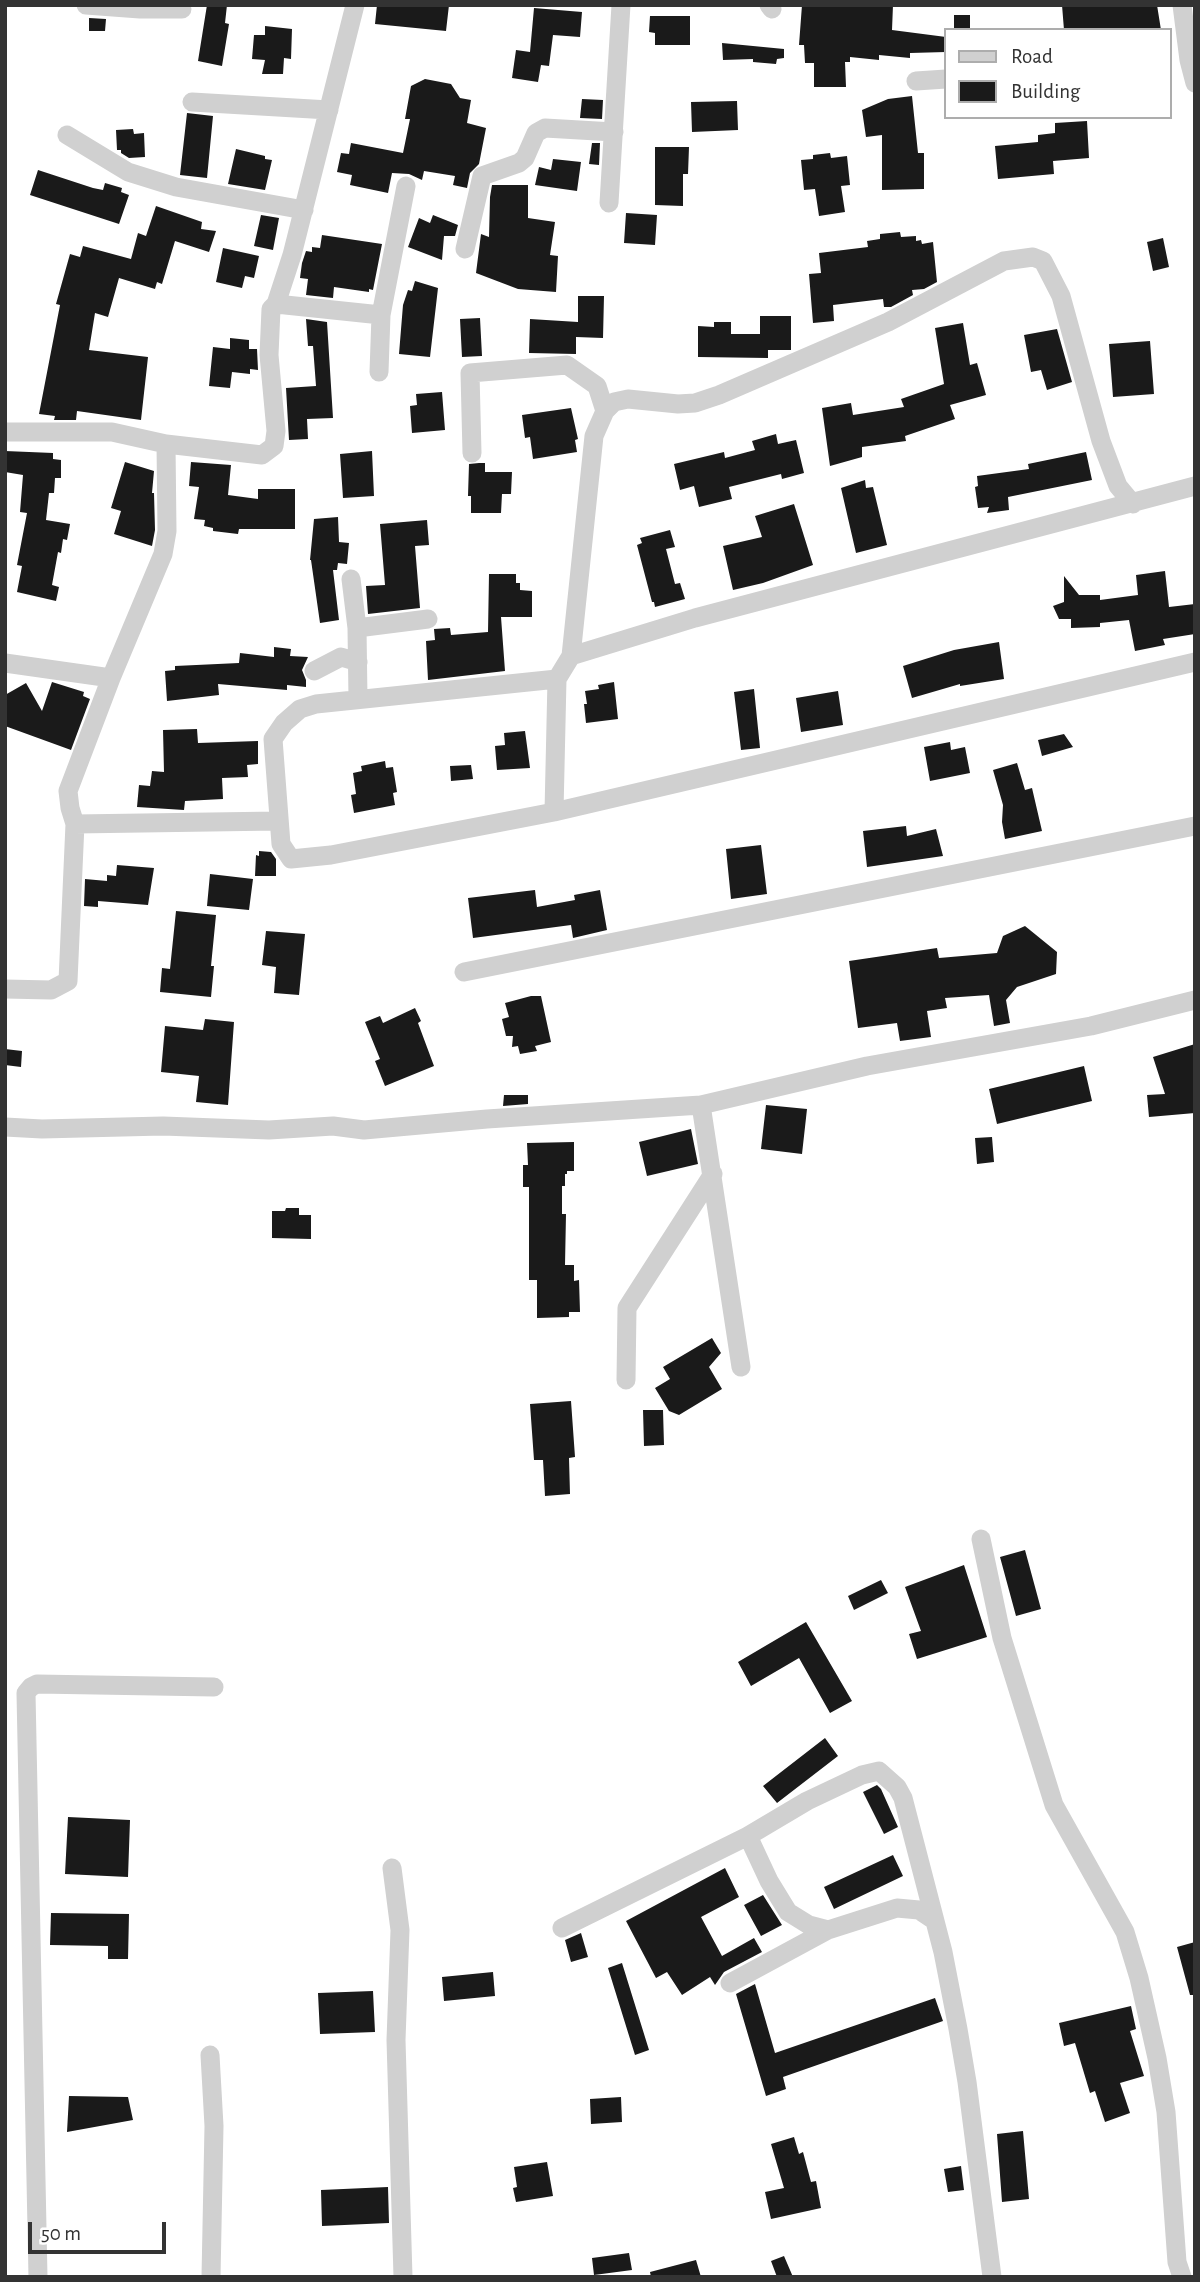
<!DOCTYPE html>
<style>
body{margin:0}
#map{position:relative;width:1200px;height:2282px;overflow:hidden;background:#fff;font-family:"Alegreya Sans",sans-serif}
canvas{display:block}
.frame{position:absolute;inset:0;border:7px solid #333;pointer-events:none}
.legend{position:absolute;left:944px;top:28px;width:228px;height:91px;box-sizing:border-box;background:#fff;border:2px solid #adadad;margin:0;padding:9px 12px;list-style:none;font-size:21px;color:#333}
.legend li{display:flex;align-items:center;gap:14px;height:35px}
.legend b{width:35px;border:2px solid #adadad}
.scale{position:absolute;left:28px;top:2222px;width:138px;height:32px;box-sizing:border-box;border:4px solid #333;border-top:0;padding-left:9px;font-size:21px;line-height:24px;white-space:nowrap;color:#333;-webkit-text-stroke:5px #fff;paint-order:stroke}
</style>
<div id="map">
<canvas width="1200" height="2282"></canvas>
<div class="frame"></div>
<ul class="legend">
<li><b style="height:9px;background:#d0d0d0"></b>Road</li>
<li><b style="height:19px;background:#1a1a1a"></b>Building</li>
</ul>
<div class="scale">50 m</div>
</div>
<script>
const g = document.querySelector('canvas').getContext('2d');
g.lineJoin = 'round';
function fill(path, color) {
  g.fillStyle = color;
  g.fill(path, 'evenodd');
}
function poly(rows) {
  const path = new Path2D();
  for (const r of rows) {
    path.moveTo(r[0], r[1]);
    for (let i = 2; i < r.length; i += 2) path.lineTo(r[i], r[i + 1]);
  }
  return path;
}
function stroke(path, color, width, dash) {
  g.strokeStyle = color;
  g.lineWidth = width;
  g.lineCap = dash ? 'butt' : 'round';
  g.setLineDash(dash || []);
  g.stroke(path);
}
fill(poly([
 [207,5,227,5,225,23,229,24,222,66,198,61],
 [377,5,449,5,446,31,375,24],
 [802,5,893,5,892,30,946,37,946,52,910,53,910,58,879,55,879,60,850,57,850,62,845,62,846,87,814,87,814,63,805,63,804,45,799,45],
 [1062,5,1157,5,1161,30,1064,30],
 [534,8,582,12,580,37,553,35,549,66,541,65,538,82,512,78,516,50,530,52],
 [954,15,970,15,970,30,954,30],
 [650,16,690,16,690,45,655,45,655,33,649,32],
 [89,18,106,19,105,31,89,31],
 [265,26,292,29,291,59,284,58,283,74,262,74,265,60,252,59,254,35,265,35],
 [722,43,784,49,784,58,777,59,776,64,753,62,753,59,723,60],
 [425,79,451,84,460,98,471,100,467,123,486,128,479,164,470,173,467,188,453,185,455,176,424,171,422,180,409,174,392,173,388,193,350,185,352,175,337,172,341,153,349,154,351,143,403,153,410,119,405,119,411,86],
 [912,96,918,153,924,153,924,189,882,190,882,135,866,137,862,110,888,99],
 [582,99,603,100,602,119,580,118],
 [737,101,738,130,692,132,691,102],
 [187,113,213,116,207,178,180,175],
 [1087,121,1089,158,1053,161,1054,174,998,179,995,146,1038,142,1038,135,1055,133,1055,123],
 [133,129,134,134,144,133,145,157,129,158,121,153,121,150,117,150,116,130],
 [592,143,600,143,599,165,589,164],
 [655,147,689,147,688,174,683,174,683,206,655,205],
 [236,149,265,156,265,159,272,160,265,190,228,184],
 [830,153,831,158,847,156,850,185,841,186,845,212,819,216,815,189,804,190,801,160,813,159,813,155],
 [553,159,581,162,577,191,535,185,539,167,551,170],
 [38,170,93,188,103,190,105,183,122,188,121,192,129,195,119,224,30,195],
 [492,185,528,185,528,218,555,222,550,255,558,256,556,292,518,289,476,273,481,234,489,237,490,197],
 [156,206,202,222,201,229,216,231,209,252,175,241,162,284,157,282,155,289,119,278,108,317,95,313,89,350,148,357,141,420,77,411,76,420,54,420,55,416,39,414,60,305,56,304,70,254,80,257,83,246,131,259,138,233,146,236],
 [626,213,657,215,655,245,624,243],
 [261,215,279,218,273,250,254,246],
 [433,215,458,225,455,236,444,236,442,260,408,247,419,218,430,223],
 [900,232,901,237,916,236,916,241,921,240,922,244,933,242,937,282,924,289,912,290,913,295,891,307,884,307,883,299,833,305,834,321,813,323,809,274,821,273,819,253,868,247,867,241,880,239,880,234],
 [322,235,382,244,373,290,369,289,369,292,334,287,333,298,306,295,308,279,300,278,302,263,306,251,312,252,312,247,320,248],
 [1163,238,1169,267,1153,271,1147,242],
 [223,248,259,256,254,278,245,276,242,288,216,282],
 [415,281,438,288,430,357,399,354,403,305,408,290,412,291],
 [578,296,604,296,603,338,576,337,576,354,529,353,530,319,578,322],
 [760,316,791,316,791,350,768,350,768,358,698,357,698,326,714,327,714,322,731,322,731,334,760,334],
 [480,318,482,356,462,357,460,319],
 [306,319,327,322,333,418,307,419,308,439,289,440,286,388,316,386,313,346,308,346],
 [963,323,970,365,977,363,986,395,950,405,955,419,905,436,906,441,862,447,862,457,830,466,822,408,851,403,853,415,904,407,901,399,944,384,935,328],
 [1057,329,1072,382,1047,390,1041,370,1031,372,1024,335],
 [230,338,249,340,249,349,257,349,258,370,250,369,250,374,232,372,230,388,209,386,213,347,230,349],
 [1150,341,1154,394,1113,397,1109,344],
 [442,392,445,430,412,433,410,406,417,405,416,394],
 [571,408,578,439,575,440,577,452,533,459,530,437,525,438,522,415],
 [776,434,778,444,796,440,804,473,782,479,781,474,729,487,732,499,699,507,694,486,680,490,674,464,724,452,725,458,755,450,752,441],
 [5,451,53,453,53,459,61,460,61,478,55,478,54,493,49,493,46,520,70,524,67,540,63,539,61,553,58,552,52,585,59,587,56,601,17,592,22,566,17,565,27,513,20,512,23,475,5,472],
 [372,451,374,496,343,498,340,454],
 [1086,452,1092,480,1008,497,1009,510,987,513,989,507,978,508,975,487,978,486,977,476,1029,469,1028,464],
 [125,462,154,471,152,493,154,493,155,530,152,546,114,534,121,511,111,508],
 [191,462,231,465,228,495,258,499,258,489,295,489,295,529,239,529,238,534,213,531,213,528,204,526,205,520,194,519,199,487,189,486],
 [479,463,485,463,485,472,512,472,511,494,502,494,501,513,471,513,471,496,468,496,469,464],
 [865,480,866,488,873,487,887,545,856,553,841,488],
 [794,504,813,565,763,583,733,590,723,546,762,537,755,516],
 [338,517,339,542,349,543,347,564,338,563,337,570,333,570,339,620,320,623,311,560,310,560,314,519],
 [427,520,429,545,415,546,420,608,368,614,366,586,385,585,380,524],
 [670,530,675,547,666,549,675,584,680,583,685,599,655,607,654,602,652,602,637,545,642,543,640,538],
 [1165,571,1169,607,1195,604,1195,634,1163,639,1165,645,1135,651,1129,620,1100,623,1100,627,1071,628,1071,619,1059,619,1053,606,1064,602,1064,576,1079,595,1100,595,1100,600,1138,595,1136,575],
 [489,574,516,574,516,583,520,583,520,590,532,591,532,617,501,617,505,671,428,680,426,641,435,640,434,629,450,628,451,635,488,632],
 [999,642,1004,679,960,686,960,684,912,698,903,666,954,650],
 [274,647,291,649,290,656,308,657,302,670,306,680,306,687,287,685,287,690,218,684,219,695,167,701,165,671,175,670,175,666,239,663,240,653,274,657],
 [52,682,84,692,83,696,90,699,71,750,5,726,5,695,26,683,42,711],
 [614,682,618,719,586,723,584,704,587,704,585,691,599,689,598,685],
 [754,689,760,748,741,750,734,692],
 [838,691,843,725,801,732,796,698],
 [197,729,198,743,258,741,258,764,247,765,248,777,222,778,223,799,185,801,184,810,137,807,139,785,150,786,152,771,164,772,163,730],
 [525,731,530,768,497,770,495,746,505,745,504,733],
 [1064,734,1073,747,1042,756,1038,740],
 [950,742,951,750,965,747,970,773,930,781,924,747],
 [385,761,386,768,393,767,397,792,393,793,395,805,354,813,351,795,356,794,353,773,362,771,361,766],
 [1017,763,1025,790,1032,788,1042,831,1005,839,1002,822,1003,805,993,770],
 [471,765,473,779,451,781,450,766],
 [906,826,907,836,936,829,943,856,867,867,863,831],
 [761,845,767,894,731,899,726,849],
 [259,851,271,852,276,859,276,876,255,876,256,855,259,856],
 [117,865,154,868,148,905,98,901,98,907,84,906,85,879,107,881,107,875,116,876],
 [210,874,253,879,249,910,207,906],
 [535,890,537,907,575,900,574,895,600,890,607,930,573,938,571,925,473,938,468,898],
 [176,911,216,915,211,966,214,966,211,997,160,992,162,968,170,969],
 [1025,926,1057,952,1056,974,1017,987,1006,1000,1010,1023,994,1026,989,995,945,998,947,1008,927,1011,931,1037,900,1041,897,1023,858,1028,849,961,937,948,939,958,997,953,1003,936],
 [266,931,305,934,299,995,274,993,276,967,262,965],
 [531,996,541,996,551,1042,535,1046,537,1051,520,1054,518,1046,512,1047,513,1036,506,1036,502,1019,509,1017,505,1003],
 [415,1008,421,1021,418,1023,434,1066,385,1086,375,1061,380,1059,365,1022,380,1016,383,1023],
 [205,1019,234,1022,228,1105,196,1102,199,1076,161,1072,165,1026,203,1030],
 [1195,1044,1195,1113,1149,1117,1147,1095,1165,1094,1153,1057],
 [5,1049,22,1051,21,1067,5,1065],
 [1084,1066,1092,1101,997,1124,989,1089],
 [504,1095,528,1095,528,1104,503,1106],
 [766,1105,807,1109,802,1154,761,1149],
 [691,1129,698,1164,647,1176,639,1142],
 [992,1137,994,1162,977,1164,975,1138],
 [574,1142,574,1171,567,1171,567,1174,565,1174,565,1186,562,1186,562,1214,566,1214,565,1265,574,1265,574,1281,579,1280,580,1312,569,1312,569,1317,537,1318,537,1280,529,1280,529,1187,523,1187,523,1165,528,1165,527,1143],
 [286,1208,299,1208,299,1215,311,1215,311,1239,272,1238,272,1211,285,1211],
 [712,1338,721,1353,709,1367,722,1389,679,1415,669,1411,655,1388,670,1379,663,1367],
 [571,1401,575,1457,569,1458,570,1494,545,1496,543,1460,534,1460,530,1404],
 [643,1410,663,1410,664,1445,644,1446],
 [1025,1550,1041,1609,1016,1616,1000,1557],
 [964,1565,987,1637,917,1659,909,1634,921,1631,905,1587],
 [881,1580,888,1593,854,1610,848,1596],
 [806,1622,852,1701,830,1713,799,1658,751,1686,738,1662],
 [825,1738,838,1756,777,1803,763,1786],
 [877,1785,881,1789,898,1827,884,1834,863,1792],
 [68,1817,130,1820,128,1877,65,1874],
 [893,1855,903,1876,834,1909,824,1887],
 [725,1868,739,1897,701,1917,722,1956,754,1938,762,1952,724,1972,715,1985,710,1977,682,1995,667,1972,656,1978,626,1921],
 [763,1895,782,1925,761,1936,744,1905],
 [51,1913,129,1914,128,1959,108,1959,108,1946,50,1945],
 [581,1933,588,1957,571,1962,565,1940],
 [1195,1942,1195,1995,1190,1995,1177,1947],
 [622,1963,649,2050,635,2055,608,1968],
 [493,1972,495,1996,444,2001,442,1977],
 [755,1984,775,2053,935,1998,943,2021,783,2077,786,2089,766,2096,736,1994],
 [373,1991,375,2032,320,2034,318,1993],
 [1131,2006,1136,2029,1130,2031,1144,2076,1120,2083,1130,2113,1105,2122,1095,2091,1090,2093,1075,2043,1064,2046,1059,2023],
 [69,2096,128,2097,133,2120,67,2132],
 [621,2097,622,2122,591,2124,590,2099],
 [1023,2131,1029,2199,1002,2202,997,2134],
 [794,2137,799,2154,803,2152,811,2182,816,2181,821,2208,771,2219,765,2192,784,2188,771,2144],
 [547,2162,553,2196,516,2202,513,2188,517,2187,514,2167],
 [961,2166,964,2190,948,2192,944,2169],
 [388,2187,389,2223,322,2226,321,2190],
 [629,2253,632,2270,594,2275,592,2258],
 [784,2256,793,2277,777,2277,771,2261],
 [696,2260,701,2277,651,2277,650,2272]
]), '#1a1a1a');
stroke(poly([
 [86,5,140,9,182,9],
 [769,5,772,9],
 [1182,5,1189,60,1195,83],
 [916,81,946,79],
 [192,102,329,110],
 [67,135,128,172,176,187,304,210],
 [609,203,621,5],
 [465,249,482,176,519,163,525,158,536,133,545,128,614,132],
 [276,304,381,315],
 [379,372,381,315,406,186],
 [5,432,112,432,166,444,167,531,163,554,111,678,68,791,70,808,75,824,68,981,51,990,5,989],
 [166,444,262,455,274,446,276,431,269,355,271,309,276,304,292,255,355,5],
 [472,453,470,373,567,365,597,386,605,411],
 [351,579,357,628,358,699],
 [357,628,428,619],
 [571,656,695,618,1195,486],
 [5,663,111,678],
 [314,671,341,657,358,662],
 [557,679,316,704,300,709,284,723,273,739,281,844,291,859,331,855,554,812,1195,662],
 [554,812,557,679,571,656,594,436,605,411,614,402,628,399,678,404,695,403,719,395,888,322,1004,261,1033,257,1043,261,1061,296,1101,441,1118,486,1133,504],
 [75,824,278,821],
 [464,972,1195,826],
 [701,1105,741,1367],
 [5,1127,42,1129,163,1126,269,1130,333,1126,364,1130,487,1119,701,1105,867,1066,1091,1026,1195,1000],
 [626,1380,627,1308,713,1174],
 [981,1539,1002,1638,1054,1805,1125,1932,1139,1978,1157,2058,1166,2112,1177,2262,1182,2277],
 [392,1868,400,1930,396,2040,403,2277],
 [934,1920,919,1910,897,1908,828,1930,809,1925,788,1912,769,1881,748,1836,807,1801,862,1775,879,1771,897,1787,903,1798,943,1952,958,2029,967,2082,992,2277],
 [562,1928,748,1836],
 [730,1983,828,1930],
 [210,2055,214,2126,211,2277],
 [38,2277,26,1693,31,1687,37,1684,214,1687]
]), '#d0d0d0', 19);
</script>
